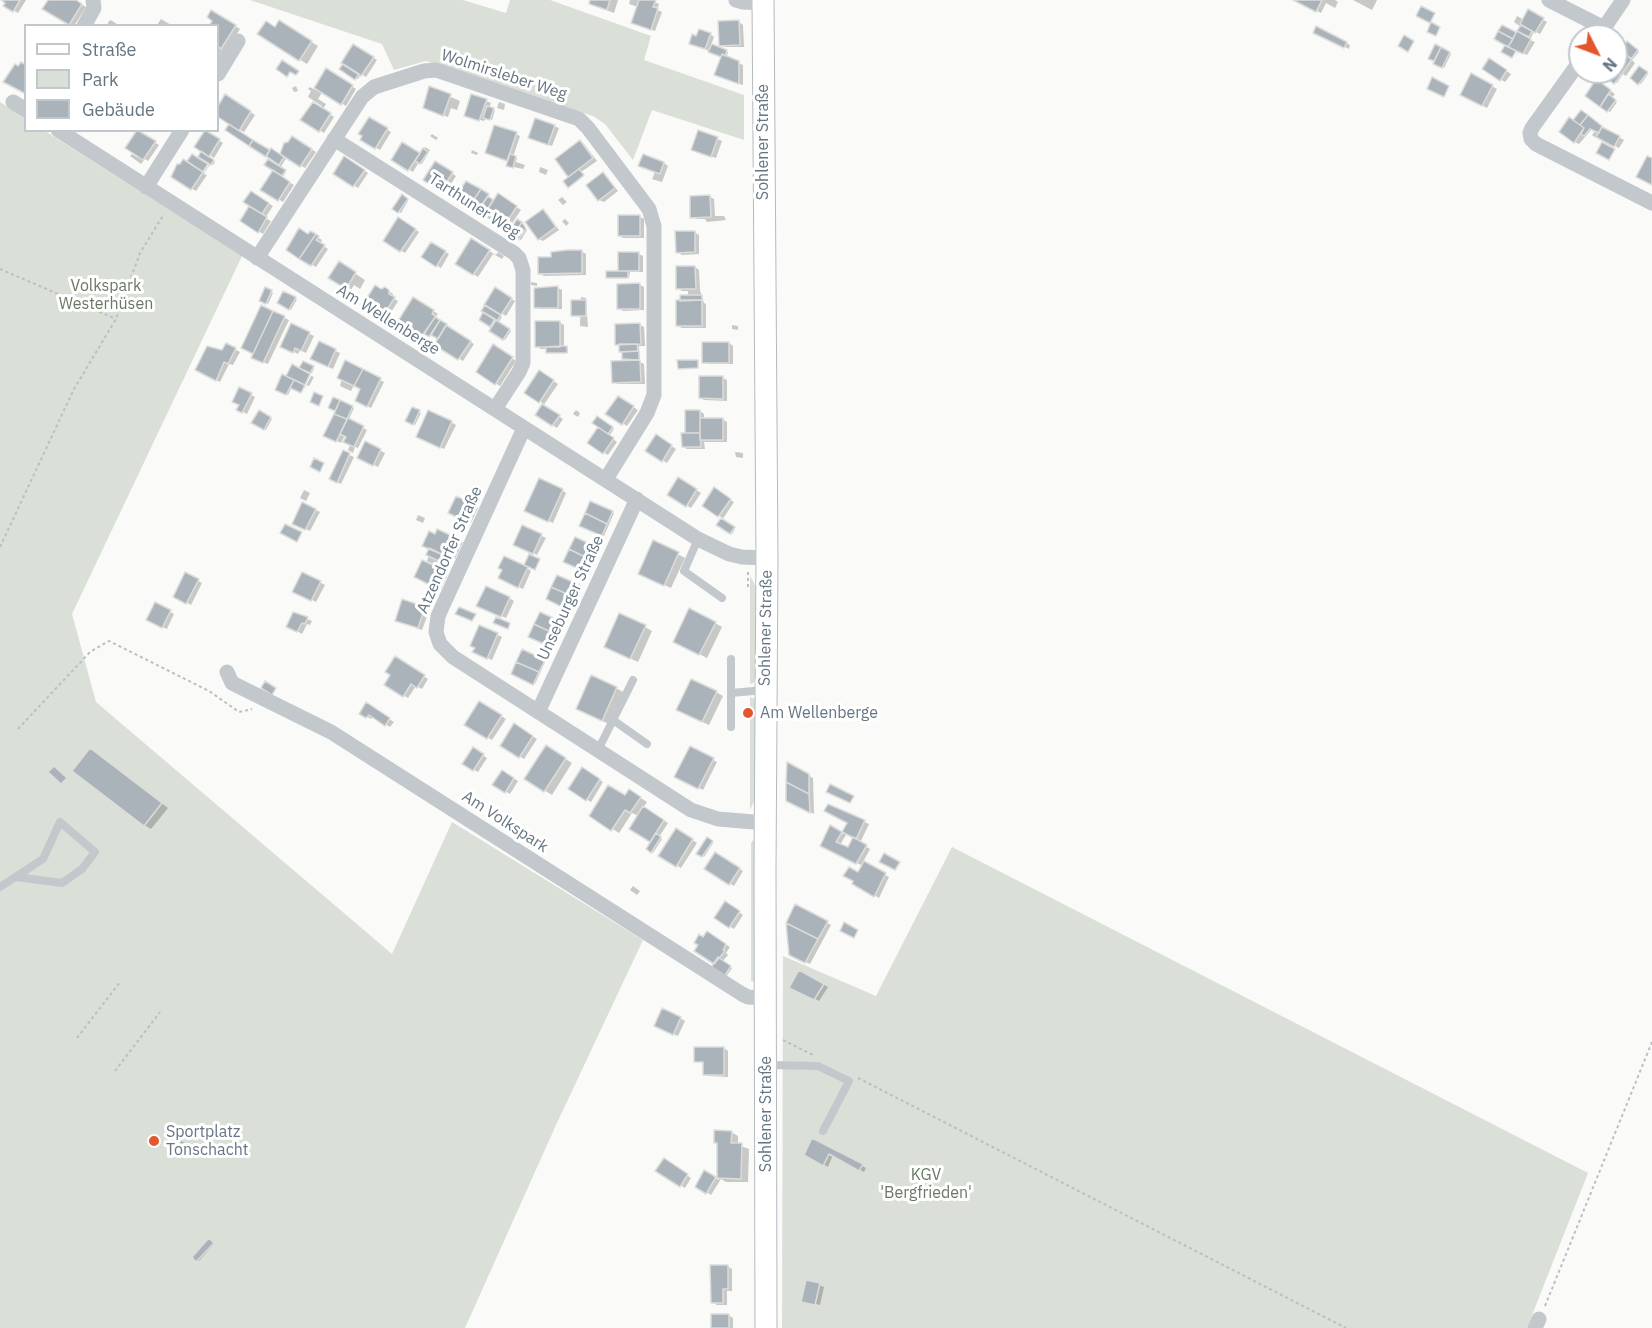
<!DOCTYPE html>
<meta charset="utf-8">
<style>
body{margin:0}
#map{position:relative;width:1652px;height:1328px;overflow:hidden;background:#fafaf8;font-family:"IBM Plex Sans",sans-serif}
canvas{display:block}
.legend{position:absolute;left:24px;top:24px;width:195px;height:108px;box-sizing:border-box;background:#fff;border:2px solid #c1c8cd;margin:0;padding:8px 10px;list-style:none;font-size:18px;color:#657683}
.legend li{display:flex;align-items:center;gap:12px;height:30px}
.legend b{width:30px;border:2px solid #c1c8cd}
.north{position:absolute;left:1568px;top:24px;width:60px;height:60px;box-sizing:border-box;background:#fff;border:2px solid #c1c8cd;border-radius:50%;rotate:132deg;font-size:16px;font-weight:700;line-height:24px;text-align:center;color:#657683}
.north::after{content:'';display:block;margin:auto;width:21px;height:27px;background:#e4572e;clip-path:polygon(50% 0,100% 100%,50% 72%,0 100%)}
</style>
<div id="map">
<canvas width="1652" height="1328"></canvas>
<ul class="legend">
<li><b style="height:8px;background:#fff"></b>Straße</li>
<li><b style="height:16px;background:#dadfd7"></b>Park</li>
<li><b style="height:16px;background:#aab3b9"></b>Gebäude</li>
</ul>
<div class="north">N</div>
</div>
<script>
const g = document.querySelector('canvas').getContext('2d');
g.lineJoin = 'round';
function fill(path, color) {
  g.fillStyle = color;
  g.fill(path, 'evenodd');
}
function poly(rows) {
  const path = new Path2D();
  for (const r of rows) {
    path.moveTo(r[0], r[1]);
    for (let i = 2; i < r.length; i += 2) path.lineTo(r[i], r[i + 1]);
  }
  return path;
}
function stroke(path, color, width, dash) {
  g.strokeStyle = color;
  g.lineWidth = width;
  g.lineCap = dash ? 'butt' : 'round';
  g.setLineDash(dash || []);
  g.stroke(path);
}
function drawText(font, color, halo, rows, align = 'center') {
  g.font = font + ' "IBM Plex Sans",sans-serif';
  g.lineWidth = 6;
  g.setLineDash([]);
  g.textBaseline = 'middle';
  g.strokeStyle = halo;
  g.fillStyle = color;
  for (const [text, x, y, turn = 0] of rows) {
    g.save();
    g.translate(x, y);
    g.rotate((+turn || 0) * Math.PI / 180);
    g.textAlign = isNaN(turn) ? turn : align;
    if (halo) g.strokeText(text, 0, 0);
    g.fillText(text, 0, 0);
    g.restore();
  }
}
fill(poly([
 [250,0,463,0,506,13,510,0,550,0,651,36,644,60,744,95,744,140,652,110,633,160,605,124,593,116,426,61,394,70,382,44],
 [0,102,25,118,26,130,45,131,242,256,72,614,96,702,392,954,452,822,643,940,556,1125,465,1328,0,1328],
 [750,576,758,590,758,681,750,684],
 [750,697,758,700,755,799,750,810],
 [753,840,756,844,756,982,751,981,751,843],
 [952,847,1588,1173,1527,1328,782,1328,783,956,876,996]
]), '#dadfd7');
fill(poly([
 [4,0,26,0,18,13,5,5,7,2],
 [50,0,74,0,86,7,74,26,72,26,44,8],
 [592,0,618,0,614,13,598,7,591,3],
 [630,0,650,0,659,4,657,10,662,12,655,31,638,25,638,7,629,4],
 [1296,0,1335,0,1338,2,1335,8,1326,3,1321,13],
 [1353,0,1377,0,1372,10],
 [1529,11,1547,22,1540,34,1534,31,1530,40,1535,42,1527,55,1519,51,1515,58,1519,50,1515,50,1512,57,1503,27,1517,34,1521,27,1514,22,1517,16,1524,20],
 [212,12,240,29,218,63,218,26],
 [161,19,171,25,171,26,157,25],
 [110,20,114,22,119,26,106,26],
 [739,22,743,25,744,47,725,47,720,45],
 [286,26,318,46,307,64,259,34],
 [1316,28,1350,45,1349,49,1315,32],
 [710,34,714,37,711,45,728,52,726,58,743,65,743,85,720,77,723,57,695,45,697,38],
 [1627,43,1639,52,1632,60,1635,63,1626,76,1623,74,1617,83,1608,77,1616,72,1616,54,1618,51,1620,52],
 [354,46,377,60,366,77,361,74,358,79,341,69],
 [1436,46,1451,54,1444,68,1435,63,1436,61,1430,58],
 [1489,60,1511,74,1505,82,1484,69],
 [1640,68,1648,74,1641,84,1632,78],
 [327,70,356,89,346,106,323,91,318,99,326,104,323,109,334,117,324,133,302,120,322,106,308,97,311,91,308,89,310,87,315,90],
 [1472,75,1497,89,1487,108,1462,94],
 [1601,84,1615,94,1612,98,1617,102,1610,112,1587,95],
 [296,86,298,91,294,92,292,88],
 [430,88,460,101,457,110,451,108,448,117,424,108],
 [472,95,491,103,489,108,495,110,492,120,486,118,484,121,468,116],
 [225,96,255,115,244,132,237,128,236,130,270,152,281,156,285,144,289,144,293,138,316,152,305,168,287,157,280,168,286,172,282,178,294,185,283,202,262,189,281,174,266,164,271,157,227,130,231,124,218,115,218,109],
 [499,102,505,104,504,110,497,108],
 [1581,112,1603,129,1624,140,1619,148,1598,137,1596,138,1592,135,1595,131,1592,129,1579,144,1575,142,1574,122],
 [370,119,391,132,380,150,362,139],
 [554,126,559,128,552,146,534,140],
 [138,132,159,145,148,161,145,159,141,164,130,156,132,154,137,157,139,155],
 [206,132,223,143,214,158,207,153,210,159,201,173,204,173,212,160,215,162,213,165,211,163,204,174,207,175,196,191,173,177,192,156,198,159,203,151],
 [699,132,722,141,716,158,697,152],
 [432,134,438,138,436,140,430,136],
 [516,134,520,136,513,157,517,158,516,162,525,165,523,169,509,166,509,161,487,153],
 [580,142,584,144,597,161,581,172,584,176,570,187,569,186,571,176,569,176],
 [403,144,420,154,425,147,430,150,422,164,419,162,413,172,393,159],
 [472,150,478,153,477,155,471,153],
 [345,158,368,173,358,188,335,173],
 [436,163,456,176,445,193,425,180],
 [664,163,668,166,662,182,652,179,655,172],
 [540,167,548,170,546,175,539,172],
 [603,174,607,177,618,191,604,202,599,200],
 [252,193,273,206,265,218,271,221,263,234,242,221,251,206],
 [485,193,494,201,498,195,521,210,508,229,474,208],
 [402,197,408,201,401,213,394,209],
 [562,197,567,202,563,205,558,200],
 [710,197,714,199,715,216,724,216,726,220,707,222,705,219,696,219,692,217],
 [543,211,547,213,559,230,543,241,539,239],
 [640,217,644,219,644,238,623,238,619,235],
 [398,219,419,232,405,253,385,241],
 [565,219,569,223,566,226,562,221],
 [518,221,524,225,527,230,521,240,510,233],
 [694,232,699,235,699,254,682,255,677,252],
 [311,233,322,240,320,244,328,249,316,267,288,250],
 [471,240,496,255,498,252,504,256,502,259,493,254,478,277,457,263],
 [432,244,449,254,441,268,423,257],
 [581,251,586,254,586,275,544,276,539,273,552,258],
 [639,254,643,256,643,272,630,272,629,278,608,278,624,272],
 [339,263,365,280,360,289,354,285,351,290,330,277],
 [695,267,699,270,700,290,704,303,706,304,706,328,682,328,678,326,688,296,688,291,682,291,678,288],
 [531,282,537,283,537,286,531,285],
 [640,285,644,287,644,310,623,311,619,308],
 [558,288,562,290,562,309,540,309,536,307],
 [266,289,273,293,268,304,261,300],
 [385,289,393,294,393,298,398,301,390,314,368,300],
 [495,289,515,301,506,316,498,311,496,314,502,317,498,323,511,331,505,340,491,330,493,327,481,320],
 [284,293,297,299,291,310,279,302],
 [581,297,586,298,588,327,580,326],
 [414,299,438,314,435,317,448,326,447,328,474,344,463,361,436,344,440,338,433,334,427,337,400,320],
 [262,307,289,320,268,364,257,360],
 [559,322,564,325,564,347,568,348,568,353,550,353,548,349,541,349,536,346],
 [291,325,314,336,306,353,300,350,298,354,282,346],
 [640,325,644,327,645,346,639,346,640,362,644,364,645,384,618,384,613,382,630,362,623,358,621,346,617,344],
 [732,325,738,326,738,330,732,329],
 [319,343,340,353,333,369,316,361],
 [729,343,733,346,733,364,708,364,703,362],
 [227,345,240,352,233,365,229,364,220,382,201,372,223,352],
 [494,346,516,361,500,386,478,372],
 [346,362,384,382,371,408,356,400,362,389,354,385,351,391,340,386],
 [304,363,314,368,312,373,309,373,300,391,292,387,288,395,276,389,282,376,294,382],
 [539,372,558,384,543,406,563,419,557,428,537,415,544,404,526,392],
 [311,376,314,377,309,386,307,385,303,392],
 [723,378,727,380,727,401,704,400,700,398],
 [240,389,255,397,247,414,238,409,240,405],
 [618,398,638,410,627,426,608,414],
 [334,399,354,408,349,419,342,416,341,418,367,430,358,448,355,447,353,453,348,450,350,445,347,437,345,435,341,443,325,435,337,411,330,407],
 [413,409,421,413,415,425,407,421],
 [576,410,580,413,578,417,573,414],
 [700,411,704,414,704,419,722,419,727,422,727,442,704,442,705,449,687,449,683,447,686,435],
 [260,412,272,419,266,430,253,423],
 [597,418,614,429,609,436,617,442,608,455,589,443,606,434],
 [451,422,456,425,444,449,422,439],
 [656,436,676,449,667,463,647,450],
 [366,443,385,453,378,467,359,457],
 [343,452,354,457,341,484,331,479],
 [735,452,743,453,743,458,736,457],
 [679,479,701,493,691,508,669,494],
 [714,489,734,502,722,520,735,529,732,534,718,525,723,518,704,506],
 [304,490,310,493,306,501,300,498],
 [562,490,566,493,553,523,530,513],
 [457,498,478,508,471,523,454,515],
 [591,503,614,513,604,536,581,525],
 [303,504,320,512,310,531,294,523],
 [418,515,425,518,423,523,416,520],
 [523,527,546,538,537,555,515,544],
 [438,531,463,542,455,559,446,555,439,570,448,574,441,589,420,579,433,564,427,561],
 [575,539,598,549,588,572,565,561],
 [654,542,685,558,671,588,647,577],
 [527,568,531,571,523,589,504,580,504,570],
 [186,574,202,583,191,605,175,596],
 [303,574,325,585,316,602,294,591],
 [558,577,581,587,570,609,548,599],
 [509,598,514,601,506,618,483,608],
 [155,604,174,614,167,629,148,620],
 [424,608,429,611,422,630,401,623],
 [294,614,312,621,310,625,307,624,302,634,288,626],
 [540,614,563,625,553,647,530,636],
 [715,623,722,627,707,658,682,645],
 [480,627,502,637,492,660,479,654],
 [645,627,652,631,638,662,613,650],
 [523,651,545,662,535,684,513,674],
 [395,658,428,679,422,689,416,686,408,698,386,685,392,674],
 [616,688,623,692,609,724,585,713],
 [716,692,723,696,709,725,685,714],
 [480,703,506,719,492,740,466,724],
 [367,705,394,722,390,727,373,716,371,719,361,713],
 [514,725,537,739,524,759,502,745],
 [547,747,572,763,552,795,526,779],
 [691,748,717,762,703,790,676,776],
 [473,749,487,758,478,772,464,764],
 [97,754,168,808,151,829,144,825],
 [788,765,813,778,814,814,788,800],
 [583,769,603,782,591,802,570,789],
 [503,772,518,781,510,794,494,784],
 [636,795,647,802,643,808,668,823,659,837,662,839,653,853,648,849,652,842,631,828,639,816,632,813,619,833,591,815,625,797],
 [829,806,869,824,860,843,870,849,863,862,889,877,879,898,854,884,863,866,822,845,831,827,843,834,849,823],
 [847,833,855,837,849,849,840,845],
 [676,830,697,843,681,868,660,855],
 [708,839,713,843,704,857,698,853],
 [716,854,743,871,734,886,706,869],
 [633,886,640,891,637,895,630,890],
 [726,903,743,915,734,929,716,918],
 [796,906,831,925,810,964,795,957],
 [707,933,730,947,726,953,728,955,722,962,732,968,726,977,716,963,704,939],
 [800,972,828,987,819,1001,791,987],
 [680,1018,685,1021,678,1036,660,1028],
 [724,1048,728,1051,728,1077,709,1076,705,1074,705,1063,696,1061],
 [731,1132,738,1136,738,1145,749,1149,748,1182,726,1182,721,1179,711,1195,697,1186,705,1172,719,1180,719,1144],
 [813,1140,866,1168,864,1172,833,1155,828,1167,806,1154],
 [664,1160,691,1178,685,1188,657,1170],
 [209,1240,214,1244,199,1261,197,1260],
 [727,1266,732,1269,732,1291,727,1291,727,1305,717,1305,713,1302],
 [807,1281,824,1287,820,1305,805,1301],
 [728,1315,733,1318,733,1328,713,1328]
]), '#0003');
const building = poly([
 [1,0,20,0,13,12,3,6,5,3,1,0],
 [48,0,76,0,82,4,69,25,42,9,48,0],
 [590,0,610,0,607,10,589,4,590,0],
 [639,0,656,0,653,7,658,8,651,30,631,23,639,0],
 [1293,0,1322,0,1316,12,1293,0],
 [1421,6,1435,13,1430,23,1416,16,1421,6],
 [1528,9,1544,18,1535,33,1520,24,1528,9],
 [211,10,236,25,221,49,218,46,218,26,209,26,212,21,207,17,211,10],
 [279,20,312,41,299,61,257,34,266,21,275,27,279,20],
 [739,20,740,45,719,46,718,21,739,20],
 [1431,22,1440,27,1436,36,1427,32,1431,22],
 [1502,25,1516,32,1513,39,1498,31,1502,25],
 [1521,25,1532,31,1529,37,1517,31,1521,25],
 [1316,26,1347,42,1344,48,1313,33,1316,26],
 [699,29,711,33,705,49,689,44,692,34,696,36,699,29],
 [1498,31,1513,39,1508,47,1494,39,1498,31],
 [1517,31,1531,39,1523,54,1508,47,1517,31],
 [1404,35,1414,41,1408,52,1398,46,1404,35],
 [1627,41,1638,50,1631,59,1620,50,1627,41],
 [353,44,374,57,361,76,341,63,353,44],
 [712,44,727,50,725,56,722,54,721,57,708,52,712,44],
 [1435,44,1441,47,1434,61,1428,59,1435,44],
 [1505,45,1516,51,1512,58,1501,52,1505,45],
 [1441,47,1450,52,1442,68,1433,64,1441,47],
 [1618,49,1632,59,1621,75,1616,71,1618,49],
 [722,54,739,61,739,84,714,75,722,54],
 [1489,58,1507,70,1500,81,1482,69,1489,58],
 [282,60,299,71,296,75,290,72,287,77,276,69,282,60],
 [21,62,26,65,26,94,3,82,15,64,18,66,21,62],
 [343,64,359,74,355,80,339,69,343,64],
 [1639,66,1648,72,1638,85,1630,78,1639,66],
 [326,68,353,85,341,105,314,88,326,68],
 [1616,71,1621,75,1614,84,1605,77,1609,72,1616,71],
 [1471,73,1493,85,1482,106,1460,95,1471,73],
 [1432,77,1449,86,1444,97,1427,89,1432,77],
 [1596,79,1611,90,1600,107,1585,96,1596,79],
 [429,86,451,94,443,116,423,108,429,86],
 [225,94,251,111,239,131,218,117,218,106,225,94],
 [471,94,487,99,479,121,464,116,471,94],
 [1608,94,1616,100,1607,112,1600,107,1608,94],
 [313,102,331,113,319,132,300,120,313,102],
 [487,106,494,108,490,120,483,118,487,106],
 [1581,110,1588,115,1580,125,1573,120,1581,110],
 [1588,115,1602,126,1599,133,1590,129,1584,136,1581,134,1584,128,1580,125,1588,115],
 [369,117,388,128,375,149,360,140,362,136,358,134,369,117],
 [1569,117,1584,128,1574,143,1559,132,1569,117],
 [535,118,555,125,548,145,528,138,535,118],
 [229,124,253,140,249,146,225,130,229,124],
 [494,125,517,132,507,161,485,153,494,125],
 [1602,127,1620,136,1614,147,1596,137,1602,127],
 [137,130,156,141,143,160,125,148,137,130],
 [205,130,220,139,209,157,194,147,205,130],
 [698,130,718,137,711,157,691,150,698,130],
 [292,136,312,149,300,167,280,154,284,143,288,142,292,136],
 [253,140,270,150,266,157,249,146,253,140],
 [580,140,593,158,568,177,555,159,580,140],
 [402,142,420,153,408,171,391,160,402,142],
 [1602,142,1615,149,1609,160,1596,153,1602,142],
 [271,148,284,157,279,165,266,156,271,148],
 [423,148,428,152,420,164,415,161,423,148],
 [201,151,214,160,211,165,198,157,201,151],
 [192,154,208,164,203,172,187,161,192,154],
 [510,154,516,156,513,168,506,166,510,154],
 [643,154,664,162,660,174,638,166,643,154],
 [344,156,365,170,353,187,333,174,344,156],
 [1647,156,1652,158,1652,185,1636,177,1647,156],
 [183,159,203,172,191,190,171,177,177,164,180,164,183,159],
 [268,159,286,170,282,176,264,165,268,159],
 [435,161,453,172,440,192,423,180,435,161],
 [579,169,584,175,568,188,563,181,579,169],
 [273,170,290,182,278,201,260,190,273,170],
 [603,172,615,188,598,201,586,185,603,172],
 [466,181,481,189,468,208,454,199,466,181],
 [481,189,489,194,477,212,469,207,481,189],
 [251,191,269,203,262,214,243,202,251,191],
 [498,193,517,206,503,228,484,215,498,193],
 [402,194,408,199,398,213,392,209,402,194],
 [710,195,711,217,690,218,690,196,710,195],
 [488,196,493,200,484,215,478,211,488,196],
 [249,206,267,217,258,233,240,221,249,206],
 [543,209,556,227,538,240,525,222,543,209],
 [618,215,640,215,640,236,618,236,618,215],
 [398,217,416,229,400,252,383,241,398,217],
 [517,219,522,222,513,236,508,233,517,219],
 [522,222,526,229,518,240,513,236,522,222],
 [299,228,308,234,310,231,316,234,299,259,286,250,299,228],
 [675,231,695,231,695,252,676,253,675,231],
 [316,234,319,236,316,240,325,245,311,266,299,259,316,234],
 [471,238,490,250,473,275,455,264,471,238],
 [431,242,446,251,436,267,421,257,431,242],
 [567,250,582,250,582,273,538,274,538,257,551,257,551,252,567,250],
 [618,252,639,252,639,271,618,271,618,252],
 [339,261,356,272,346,289,328,278,339,261],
 [676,266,695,266,696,289,676,289,676,266],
 [606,271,628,271,628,278,606,278,606,271],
 [640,283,640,309,617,309,617,284,640,283],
 [375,285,381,289,385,287,389,290,389,294,395,297,385,313,365,301,375,285],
 [558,286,558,308,534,308,534,288,558,286],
 [265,287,272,290,266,304,259,301,265,287],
 [495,287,512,298,501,315,484,305,495,287],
 [283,291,296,297,289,310,277,303,283,291],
 [680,295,702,295,702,300,680,301,680,295],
 [413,297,434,310,432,314,436,316,422,336,398,321,413,297],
 [571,300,586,300,586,316,571,316,571,300],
 [676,300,702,300,702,326,676,326,676,300],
 [261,305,273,311,253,354,241,348,261,305],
 [485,305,501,315,497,321,481,311,485,305],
 [273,311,285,316,263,363,251,358,273,311],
 [483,312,495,319,490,327,479,320,483,312],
 [435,317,440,320,429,337,424,334,435,317],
 [440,320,447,324,438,339,431,335,440,320],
 [496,320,510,329,503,340,489,331,496,320],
 [535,321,560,321,560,347,535,347,535,321],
 [291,323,310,332,301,351,295,348,293,353,280,347,291,323],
 [640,323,641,344,615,345,615,324,640,323],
 [446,325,471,341,458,360,434,345,446,325],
 [319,341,336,349,328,367,310,359,319,341],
 [702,342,729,342,729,363,702,363,702,342],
 [226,343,236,348,228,364,224,362,216,381,195,370,207,346,222,350,226,343],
 [493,344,513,357,495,385,476,372,493,344],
 [619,344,637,344,638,351,619,352,619,344],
 [560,346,567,346,567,353,546,353,546,347,560,346],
 [639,351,639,360,622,359,622,352,639,351],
 [345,360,363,369,354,386,337,378,345,360],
 [640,360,641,382,612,383,611,361,640,360],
 [677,360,698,360,698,368,678,369,677,360],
 [303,361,314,366,310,373,299,368,303,361],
 [292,364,310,374,305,385,286,376,292,364],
 [363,369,381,378,367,407,355,401,360,389,354,386,363,369],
 [539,370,554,380,539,403,524,393,539,370],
 [282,374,294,380,286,395,275,390,282,374],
 [699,376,723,376,723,399,699,398,699,376],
 [294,380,305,385,301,393,290,388,294,380],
 [239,387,252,393,242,413,236,410,239,405,232,402,239,387],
 [314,392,323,396,319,406,310,402,314,392],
 [618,396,634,406,622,425,605,414,618,396],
 [333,397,340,400,335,411,328,408,333,397],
 [340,400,353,406,347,419,334,414,340,400],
 [542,404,560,415,552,426,535,415,542,404],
 [412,407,420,410,413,425,405,421,412,407],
 [259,410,271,417,264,430,251,423,259,410],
 [428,410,452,421,440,448,416,437,428,410],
 [685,410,700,410,700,433,685,433,685,410],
 [334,414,347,419,336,442,323,436,334,414],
 [597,416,613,427,608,434,592,423,597,416],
 [348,418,364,426,354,447,343,442,346,437,340,434,348,418],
 [700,418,723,418,723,440,700,440,700,418],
 [598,427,614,438,603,454,587,443,598,427],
 [681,433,700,433,701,447,682,447,681,433],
 [656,434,672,445,662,462,645,451,656,434],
 [365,441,381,449,373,466,357,458,365,441],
 [343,450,350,453,337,483,329,479,343,450],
 [314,458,324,463,320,472,310,467,314,458],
 [678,477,697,489,686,507,667,495,678,477],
 [539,478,563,489,548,522,524,511,539,478],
 [714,487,731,499,718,517,702,506,714,487],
 [456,496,474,504,467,522,448,513,456,496],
 [590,501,613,511,607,524,585,513,590,501],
 [302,502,316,509,305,530,292,524,302,502],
 [585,513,607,524,602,536,579,526,585,513],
 [721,518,735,527,730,534,716,525,721,518],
 [285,524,302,532,297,542,280,533,285,524],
 [522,525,542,534,533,554,513,545,522,525],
 [437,529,459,539,450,558,422,546,429,531,435,534,437,529],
 [575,537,597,547,591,560,569,549,575,537],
 [653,540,679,552,664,586,638,574,653,540],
 [429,548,444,555,441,562,426,555,429,548],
 [569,549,591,560,586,572,563,562,569,549],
 [529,554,540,559,535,570,524,565,529,554],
 [504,556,528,567,518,588,498,578,502,570,498,568,504,556],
 [422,560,444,570,436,588,414,577,422,560],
 [185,572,199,579,186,604,173,597,185,572],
 [302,572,321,581,311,601,292,592,302,572],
 [557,575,580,585,574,597,551,587,557,575],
 [486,586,510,597,501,617,476,606,486,586],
 [551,587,574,597,568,610,546,599,551,587],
 [402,599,425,607,418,628,395,621,402,599],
 [155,602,171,610,162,628,146,620,155,602],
 [459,607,476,614,472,621,455,614,459,607],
 [689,608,716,622,699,655,673,642,689,608],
 [293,612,308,617,305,624,302,623,297,632,286,627,293,612],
 [540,612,562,622,557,635,534,624,540,612],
 [619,613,646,625,630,659,604,647,619,613],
 [496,617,510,623,508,629,493,623,496,617],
 [534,624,557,635,551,647,528,637,534,624],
 [479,625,498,633,487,659,472,652,475,648,470,646,479,625],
 [522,649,545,660,539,672,516,662,522,649],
 [395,656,425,675,417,688,411,684,403,697,384,685,390,675,385,672,395,656],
 [516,662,539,672,533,685,511,674,516,662],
 [591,675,617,687,602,721,576,709,591,675],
 [691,679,717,691,702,722,676,710,691,679],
 [265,681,276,688,272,695,261,688,265,681],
 [479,701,502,715,487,739,464,725,479,701],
 [366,702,390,718,385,726,369,715,366,718,359,714,366,702],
 [514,723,533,736,519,758,500,746,514,723],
 [546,745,566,758,544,792,524,779,546,745],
 [690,746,714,758,698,789,674,777,690,746],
 [473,747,484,754,473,771,462,764,473,747],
 [90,748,162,803,144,826,72,771,90,748],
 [787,762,809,774,809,794,786,782,787,762],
 [54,766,67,778,61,784,48,772,54,766],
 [582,767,600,779,586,801,568,789,582,767],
 [502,770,514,778,505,793,492,785,502,770],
 [786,782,809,794,810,813,786,801,786,782],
 [830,784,854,796,850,803,826,792,830,784],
 [608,785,625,795,629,789,641,797,630,813,625,810,611,831,589,816,608,785],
 [828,804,865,820,856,839,842,832,847,823,824,811,828,804],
 [643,806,664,820,650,842,629,829,643,806],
 [830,825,842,832,836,842,848,847,853,837,867,845,856,864,820,846,830,825],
 [676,828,693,839,676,867,658,856,676,828],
 [656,833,661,837,651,853,646,849,656,833],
 [707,837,713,841,702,857,696,854,707,837],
 [715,852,740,868,729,885,704,869,715,852],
 [884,853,900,862,895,870,879,862,884,853],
 [864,861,886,873,874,897,852,884,853,881,843,876,849,867,858,872,864,861],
 [725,901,740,911,729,928,714,918,725,901],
 [795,904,828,921,818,939,786,923,795,904],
 [844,922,858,930,854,938,840,931,844,922],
 [786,923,818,939,805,963,789,955,786,923],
 [707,931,726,944,723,950,725,951,714,964,694,951,698,945,694,943,699,934,703,937,707,931],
 [718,957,731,966,724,977,710,969,718,957],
 [799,970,824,984,814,1000,789,988,799,970],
 [662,1008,681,1017,673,1035,654,1026,662,1008],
 [694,1047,724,1047,724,1075,703,1075,703,1062,694,1062,694,1047],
 [714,1130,732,1131,731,1143,742,1143,741,1179,717,1178,717,1143,714,1143,714,1130],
 [177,1138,201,1150,198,1155,174,1143,177,1138],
 [812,1138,863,1164,859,1171,829,1154,823,1166,804,1155,812,1138],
 [664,1158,688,1174,680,1187,655,1171,664,1158],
 [704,1170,716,1177,706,1194,695,1187,704,1170],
 [209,1238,214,1243,196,1262,192,1257,209,1238],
 [710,1265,728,1265,728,1289,723,1289,723,1303,711,1303,710,1265],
 [806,1280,820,1283,815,1305,801,1302,806,1280],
 [711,1314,729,1314,729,1328,711,1328,711,1314]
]);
fill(building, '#aab3b9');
stroke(building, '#dcdcda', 1.5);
const secondary = poly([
 [763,0,767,558,765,870,766,1328]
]);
stroke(secondary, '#b3babf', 23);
stroke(poly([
 [0,269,116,319],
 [0,547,74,389,116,319,140,253,164,214],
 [748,587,748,572],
 [18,729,90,652,109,641,209,691,239,712,252,709],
 [77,1038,120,982],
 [783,1040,813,1055],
 [115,1071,160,1012],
 [858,1078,1346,1328],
 [1545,1306,1652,1042]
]), '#bbbfc2', 2, [3, 3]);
stroke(poly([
 [698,539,684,571,722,598],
 [731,693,764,690],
 [613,720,647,744],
 [731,727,731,659],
 [598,750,633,680],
 [0,887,43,859,60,822,95,852,82,869,62,883,16,877],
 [767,1065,818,1066,849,1081,823,1131]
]), '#c3c8cc', 8);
stroke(poly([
 [736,0,743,2,763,3],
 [1549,0,1604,28,1598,36],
 [84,26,94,8,93,0],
 [1604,28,1623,0],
 [1580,61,1532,128,1530,133,1531,139,1536,144,1652,203],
 [218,74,238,41],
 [13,102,26,110],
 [58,130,698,539,729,554,742,557,767,558],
 [334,139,514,253,519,258,523,270,523,363,519,372,495,409],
 [146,187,182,130],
 [257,258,362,97,374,87,424,71,436,70,579,119,588,128,649,209,654,226,654,395,647,413,606,479],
 [524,428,438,616,436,632,440,644,453,657,691,810,718,819,766,823],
 [227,672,232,683,331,732,742,994,748,997,766,998],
 [538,712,637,499],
 [1535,1328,1539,1319]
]), '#c3c8cc', 15);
stroke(secondary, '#fff', 21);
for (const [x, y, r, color] of [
 [748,713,6,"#e4572e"],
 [154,1141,6,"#e4572e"]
]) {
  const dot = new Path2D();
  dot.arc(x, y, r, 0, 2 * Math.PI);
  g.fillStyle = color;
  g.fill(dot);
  stroke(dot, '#fff', 2);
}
drawText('16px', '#657683', '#fff', [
 ["Wolmirsleber Weg",504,75,18],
 ["Sohlener Straße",763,142,-90],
 ["Tarthuner Weg",474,206,33],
 ["Am Wellenberge",388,320,32],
 ["Atzendorfer Straße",450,550,-66],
 ["Unseburger Straße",571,598,-65],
 ["Sohlener Straße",766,628,-89],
 ["Am Volkspark",505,822,33],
 ["Sohlener Straße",766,1114,-90]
]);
drawText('16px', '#687a64', '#fff', [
 ["Volkspark",106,286],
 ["Westerhüsen",106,304],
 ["KGV",926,1175],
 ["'Bergfrieden'",926,1193]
]);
drawText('16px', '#657683', '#fff', [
 ["Am Wellenberge",760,713],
 ["Sportplatz",166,1132],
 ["Tonschacht",166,1150]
], 'left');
</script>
